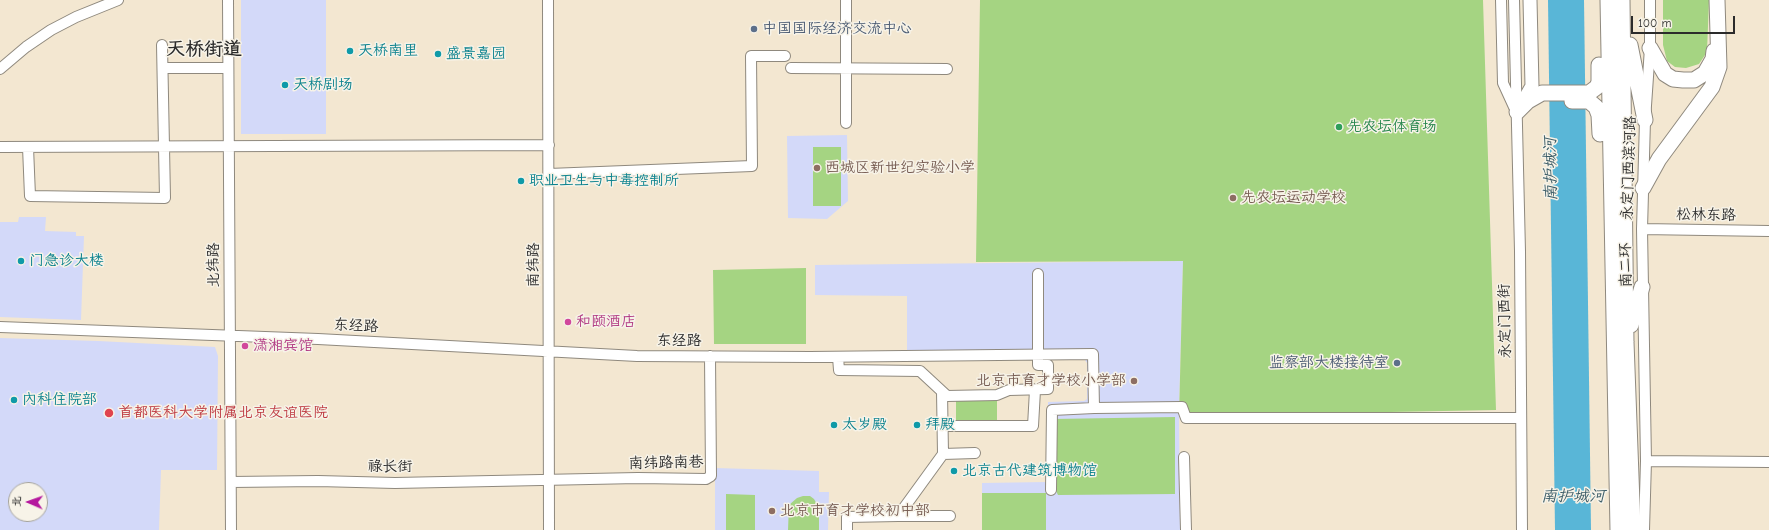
<!DOCTYPE html>
<meta charset="utf-8">
<style>
body{margin:0}
#map{position:relative;width:1769px;height:530px;overflow:hidden;background:#f3e7d1;font-family:"Comic Neue","LXGW WenKai TC",sans-serif}
canvas{display:block}
.north{position:absolute;left:8px;top:482px;width:40px;height:40px;box-sizing:border-box;background:#f7f3e8;border:1px solid #a5a39c;border-radius:50%;rotate:272deg;font-size:11px;font-weight:700;line-height:16px;text-align:center;color:#2b2b2b}
.north::after{content:'';display:block;margin:auto;width:14px;height:18px;background:#b5179e;clip-path:polygon(50% 0,100% 100%,50% 72%,0 100%)}
.scale{position:absolute;left:1631px;top:16px;width:104px;height:18px;box-sizing:border-box;border:2px solid #2b2b2b;border-top:0;padding-left:5px;font-size:12px;line-height:14px;white-space:nowrap;color:#2b2b2b;-webkit-text-stroke:3px #f7f3e8;paint-order:stroke}
</style>
<div id="map">
<canvas width="1769" height="530"></canvas>
<div class="north">北</div>
<div class="scale">100 m</div>
</div>
<script>
const g = document.querySelector('canvas').getContext('2d');
g.lineJoin = 'round';
function fill(path, color) {
  g.fillStyle = color;
  g.fill(path, 'evenodd');
}
function poly(rows) {
  const path = new Path2D();
  for (const r of rows) {
    path.moveTo(r[0], r[1]);
    for (let i = 2; i < r.length; i += 2) path.lineTo(r[i], r[i + 1]);
  }
  return path;
}
function stroke(path, color, width, dash) {
  g.strokeStyle = color;
  g.lineWidth = width;
  g.lineCap = dash ? 'butt' : 'round';
  g.setLineDash(dash || []);
  g.stroke(path);
}
function drawText(font, color, halo, rows, align = 'center') {
  g.font = font + ' "Comic Neue","LXGW WenKai TC",sans-serif';
  g.lineWidth = 3;
  g.setLineDash([]);
  g.textBaseline = 'middle';
  g.strokeStyle = halo;
  g.fillStyle = color;
  for (const [text, x, y, turn = 0] of rows) {
    g.save();
    g.translate(x, y);
    g.rotate((+turn || 0) * Math.PI / 180);
    g.textAlign = isNaN(turn) ? turn : align;
    if (halo) g.strokeText(text, 0, 0);
    g.fillText(text, 0, 0);
    g.restore();
  }
}
fill(poly([
 [241,0,326,0,326,134,241,134],
 [847,135,848,201,827,219,788,218,787,136],
 [19,217,46,217,45,231,76,232,76,236,84,236,81,320,0,317,0,222,18,222],
 [1183,261,1179,412,1180,530,982,530,982,483,1047,482,1048,402,1084,401,1087,399,1087,363,1085,360,1048,360,1048,356,907,356,907,296,815,295,815,265],
 [0,338,98,341,215,347,218,356,217,470,161,470,159,530,0,530],
 [16,490,40,490,40,514,16,514],
 [715,468,819,471,819,492,829,492,828,530,715,530]
]), '#d3d9f9');
fill(poly([
 [980,0,1483,0,1496,410,1179,416,1183,261,976,262],
 [1663,0,1709,0,1707,52,1699,64,1686,68,1675,67,1667,61,1663,45],
 [813,147,841,147,841,206,813,206],
 [806,268,806,344,714,344,713,270],
 [956,399,997,399,997,423,956,423],
 [1175,417,1175,494,1058,495,1054,487,1053,419],
 [982,493,1046,493,1046,530,982,530],
 [726,494,755,495,755,530,726,530],
 [803,496,810,496,814,499,819,508,819,530,788,530,789,505,797,498]
]), '#a5d482');
fill(poly([
 [1548,0,1584,0,1591,530,1555,530]
]), '#59b6d7');
const minor = poly([
 [228,0,231,530],
 [548,0,549,530],
 [846,0,846,123],
 [1501,0,1503,83,1514,107],
 [1514,0,1520,251,1522,530],
 [164,68,228,68],
 [791,68,947,69],
 [0,69,26,47,51,30,76,17,118,0],
 [0,147,549,145],
 [28,147,30,196,165,198,162,45],
 [549,174,752,166,751,56,785,56],
 [1642,229,1769,231],
 [0,327,318,339,637,356,810,357,1093,354,1094,408,1182,407,1186,418,1521,418],
 [838,357,839,370,920,371,947,396,997,395,1009,390,1048,389,1048,365,1038,365,1038,274],
 [943,426,1033,426,1035,390],
 [943,454,975,453],
 [1184,457,1186,530],
 [1646,461,1769,462],
 [231,482,318,481,395,483,638,478,706,479,711,476,710,356],
 [1051,490,1052,410,1094,408],
 [898,516,950,516],
 [847,530,847,517,898,516,943,454,942,392],
 [1644,530,1646,461,1642,229,1645,120,1650,48,1650,0]
]);
const major = poly([
 [1520,107,1532,86,1530,0]
]);
const highway = poly([
 [1608,0,1618,530],
 [1622,0,1626,342,1633,530],
 [1630,45,1645,120],
 [1650,48,1665,74,1673,79,1683,80,1694,80,1705,73,1713,59,1714,51],
 [1572,101,1589,101,1596,107,1599,115,1600,134],
 [1517,112,1528,101,1542,93,1589,93,1597,87,1599,82,1599,65],
 [1643,188,1659,159,1712,87,1719,67,1717,0],
 [1631,325,1642,287]
]);
stroke(minor, '#8f897e', 12);
stroke(major, '#8f897e', 15);
stroke(highway, '#8f897e', 17);
stroke(minor, '#fff', 10);
stroke(major, '#fff', 13);
stroke(highway, '#fff', 15);
for (const [x, y, r, color] of [
 [754,29,4,"#5c6f8a"],
 [350,51,4,"#0f9aa8"],
 [438,54,4,"#0f9aa8"],
 [285,85,4,"#0f9aa8"],
 [1339,127,4,"#2e9e5b"],
 [817,168,4,"#8d6e63"],
 [521,181,4,"#0f9aa8"],
 [1233,198,4,"#8d6e63"],
 [21,261,4,"#0f9aa8"],
 [568,322,4,"#d1479c"],
 [245,346,4,"#d1479c"],
 [1397,363,4,"#5c6f8a"],
 [1134,381,4,"#8d6e63"],
 [14,400,4,"#0f9aa8"],
 [109,413,5,"#e0444e"],
 [834,425,4,"#0f9aa8"],
 [917,425,4,"#0f9aa8"],
 [954,471,4,"#0f9aa8"],
 [772,511,4,"#8d6e63"]
]) {
  const dot = new Path2D();
  dot.arc(x, y, r, 0, 2 * Math.PI);
  g.fillStyle = color;
  g.fill(dot);
  stroke(dot, '#f7f3e8', 1.5);
}
drawText('15px', '#4e5e75', '#f7f3e8', [
 ["中国国际经济交流中心",762,29],
 ["监察部大楼接待室",1389,363,"right"]
], 'left');
drawText('15px', '#0d838f', '#f7f3e8', [
 ["天桥南里",358,51],
 ["盛景嘉园",446,54],
 ["天桥剧场",293,85],
 ["职业卫生与中毒控制所",529,181],
 ["门急诊大楼",29,261],
 ["内科住院部",22,400],
 ["太岁殿",842,425],
 ["拜殿",925,425],
 ["北京古代建筑博物馆",962,471]
], 'left');
drawText('15px', '#27864d', '#f7f3e8', [
 ["先农坛体育场",1347,127]
], 'left');
drawText('15px', '#785e54', '#f7f3e8', [
 ["西城区新世纪实验小学",825,168],
 ["先农坛运动学校",1241,198],
 ["北京市育才学校小学部",1126,381,"right"],
 ["北京市育才学校初中部",780,511]
], 'left');
drawText('15px', '#2b2b2b', '#f7f3e8', [
 ["永定门西滨河路",1629,168,-88],
 ["松林东路",1706,215,1],
 ["北纬路",214,265,-90],
 ["南纬路",534,265,-90],
 ["南二环",1626,265,-91],
 ["永定门西街",1505,321,-91],
 ["东经路",356,326,3],
 ["东经路",679,341],
 ["南纬路南巷",666,463,-1],
 ["禄长街",390,467]
]);
drawText('15px', '#b23c85', '#f7f3e8', [
 ["和颐酒店",576,322],
 ["潇湘宾馆",253,346]
], 'left');
drawText('15px', '#be3a42', '#f7f3e8', [
 ["首都医科大学附属北京友谊医院",118,413]
], 'left');
drawText('italic 16px', '#3b5c67', '#f7f3e8', [
 ["南护城河",1551,169,-91],
 ["南护城河",1573,496]
]);
drawText('bold 19px', '#2b2b2b', '#f7f3e8', [
 ["天桥街道",204,50]
]);
</script>
